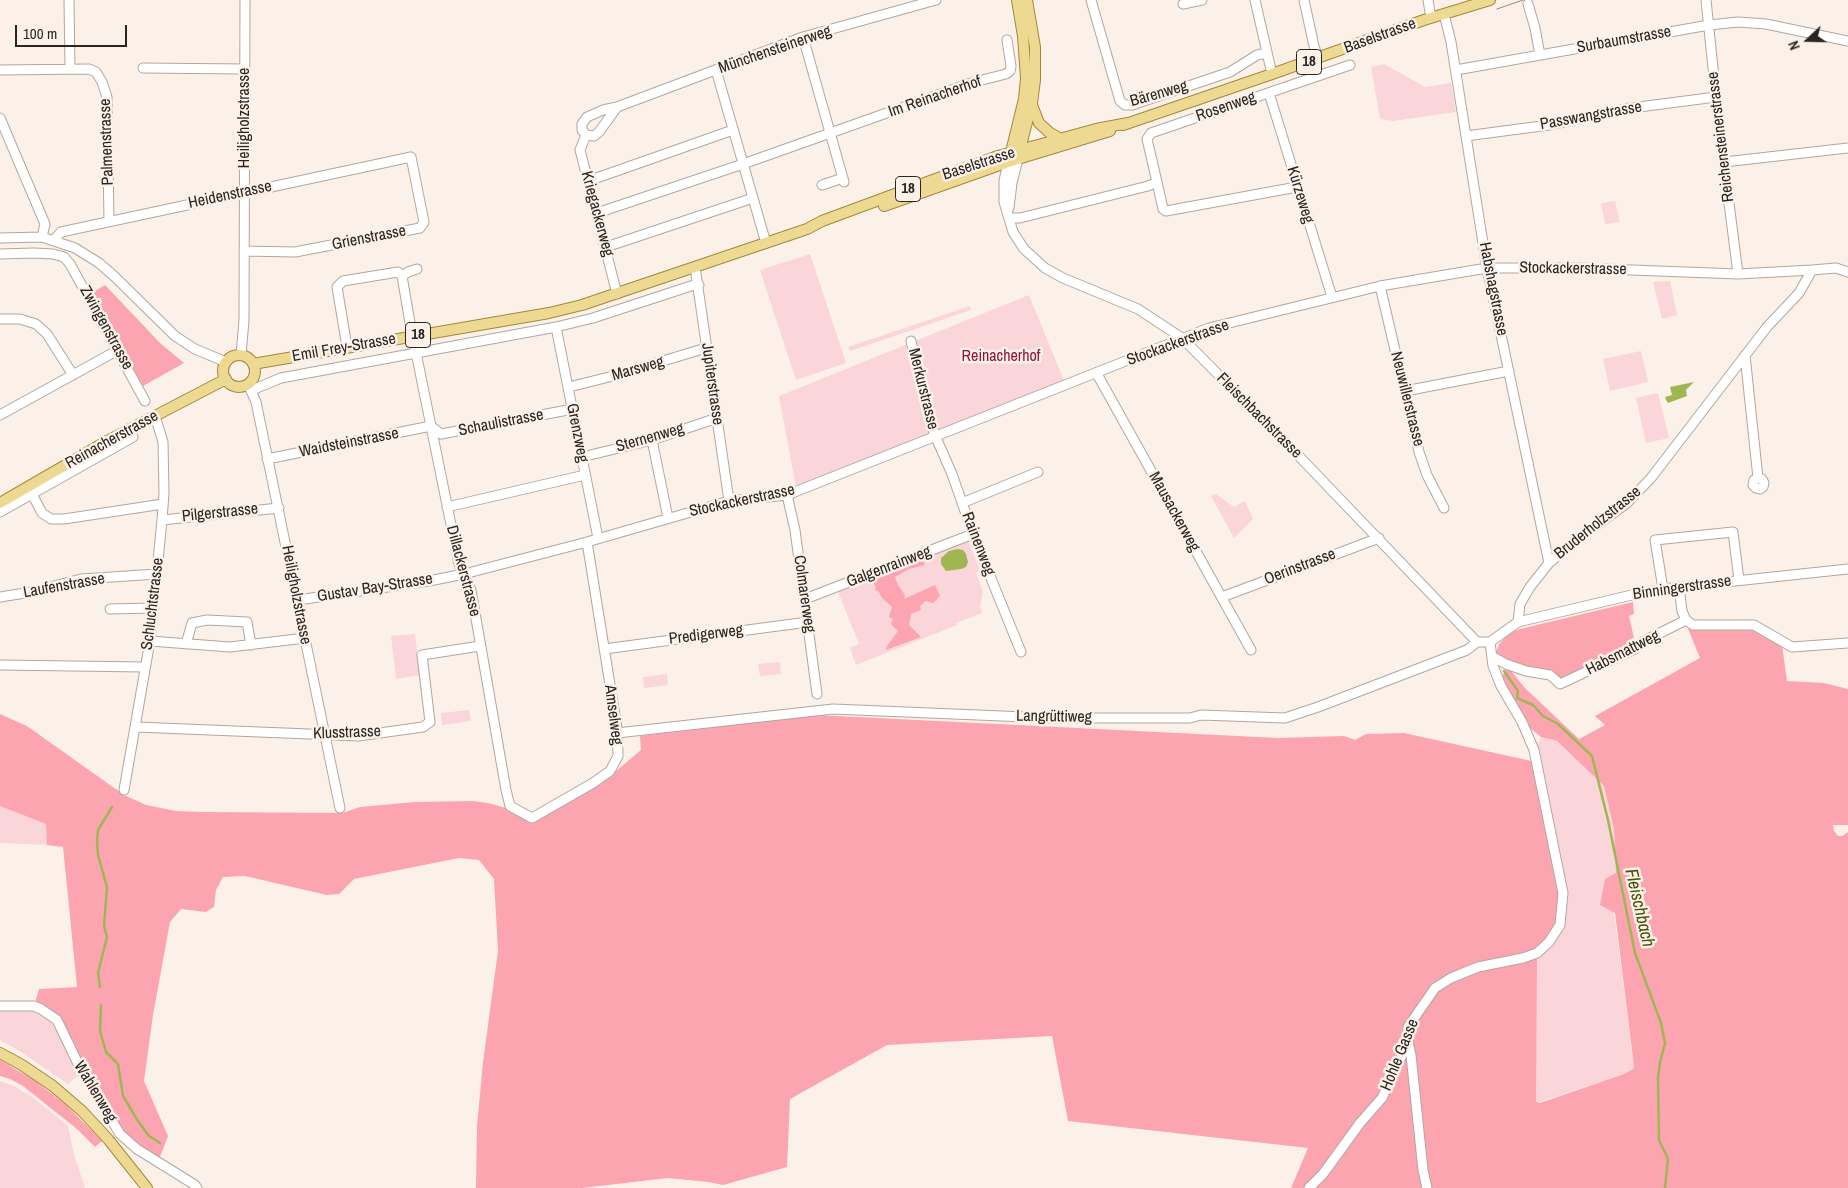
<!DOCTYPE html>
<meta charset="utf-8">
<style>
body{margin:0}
#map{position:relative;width:1848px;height:1188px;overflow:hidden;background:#fbf1e8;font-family:"Archivo Narrow",sans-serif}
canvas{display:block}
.north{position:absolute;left:1783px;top:15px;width:50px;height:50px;-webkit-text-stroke:4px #fbf1e8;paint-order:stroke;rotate:249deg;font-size:14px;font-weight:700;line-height:20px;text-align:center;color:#292522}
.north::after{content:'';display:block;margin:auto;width:18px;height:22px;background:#292522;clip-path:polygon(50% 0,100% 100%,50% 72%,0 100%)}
.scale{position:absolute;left:15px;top:25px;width:112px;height:22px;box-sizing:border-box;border:2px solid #292522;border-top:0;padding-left:6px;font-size:15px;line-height:18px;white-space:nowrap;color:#292522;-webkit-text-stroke:4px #fbf1e8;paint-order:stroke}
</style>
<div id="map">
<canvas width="1848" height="1188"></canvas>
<div class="north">N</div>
<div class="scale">100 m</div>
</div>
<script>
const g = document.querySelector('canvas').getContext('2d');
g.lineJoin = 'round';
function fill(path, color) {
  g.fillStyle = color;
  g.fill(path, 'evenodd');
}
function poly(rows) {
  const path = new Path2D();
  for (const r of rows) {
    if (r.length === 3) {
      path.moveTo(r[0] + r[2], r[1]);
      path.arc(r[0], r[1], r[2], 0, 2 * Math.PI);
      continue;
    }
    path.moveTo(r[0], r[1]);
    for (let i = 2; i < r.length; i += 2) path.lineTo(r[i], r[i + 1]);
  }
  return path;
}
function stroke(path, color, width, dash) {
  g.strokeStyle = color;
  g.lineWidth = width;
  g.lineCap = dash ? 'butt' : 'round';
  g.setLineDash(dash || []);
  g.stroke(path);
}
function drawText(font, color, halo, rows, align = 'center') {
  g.font = font + ' "Archivo Narrow",sans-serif';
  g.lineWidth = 5;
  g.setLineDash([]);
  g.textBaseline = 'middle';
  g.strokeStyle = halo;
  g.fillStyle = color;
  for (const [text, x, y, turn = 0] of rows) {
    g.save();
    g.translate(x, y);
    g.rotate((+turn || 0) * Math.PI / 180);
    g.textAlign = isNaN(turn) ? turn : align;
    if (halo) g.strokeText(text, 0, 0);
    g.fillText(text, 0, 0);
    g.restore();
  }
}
fill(poly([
 [1384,64,1425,87,1451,83,1456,112,1393,121,1380,119,1371,67],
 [1615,201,1620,222,1605,224,1601,203],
 [810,254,846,363,796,380,760,270],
 [1670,281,1677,315,1662,319,1653,282],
 [1029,295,1065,383,796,487,779,396],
 [970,306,971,310,850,351,848,347],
 [1641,351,1648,382,1610,391,1603,359],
 [1658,393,1669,438,1646,443,1636,398],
 [1216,494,1234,507,1245,501,1253,519,1234,538,1211,496],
 [967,538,980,570,976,573,983,592,980,606,982,613,956,623,957,625,856,665,850,648,859,644,837,589],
 [415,634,420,675,396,679,391,636],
 [780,662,781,674,760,676,758,664],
 [667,674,668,685,644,688,643,677],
 [469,710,471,721,442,725,441,713],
 [1541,737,1557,741,1604,786,1614,829,1616,873,1614,913,1634,1066,1633,1069,1624,1074,1536,1103,1534,750],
 [0,806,47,824,47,845,0,843],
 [0,1006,34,1006,57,1020,82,1072,68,1084,18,1050,0,1040],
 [0,1081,14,1086,32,1097,68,1126,74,1155,85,1188,0,1188]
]), '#fad5d9');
fill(poly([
 [105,285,161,344,184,363,143,386,90,294],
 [916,561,923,561,925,565,909,569,895,577,898,585,905,595,904,599,935,585,940,596,933,603,926,601,920,606,921,610,911,614,909,625,921,637,886,650,887,646,898,631,891,624,893,619,889,617,892,607,882,598,879,592,875,590,876,588,873,581,879,575],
 [1633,602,1634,614,1629,616,1635,643,1558,681,1506,662,1496,653,1499,644,1510,633,1520,629],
 [1687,626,1701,629,1756,629,1782,645,1787,681,1824,683,1848,689,1848,825,1833,825,1834,831,1838,836,1842,836,1848,832,1848,1188,1291,1188,1308,1148,1068,1121,1052,1036,887,1045,790,1099,787,1167,723,1185,708,1182,668,1178,582,1188,476,1188,477,1126,483,1062,498,951,494,879,479,860,459,858,354,879,339,894,327,895,245,876,223,877,216,890,214,907,206,912,181,909,170,922,153,1015,144,1081,168,1136,158,1162,120,1134,57,1020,34,1006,39,989,77,987,63,847,47,845,46,824,0,806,0,714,27,726,124,795,146,805,176,811,203,812,342,813,360,807,415,802,472,801,488,803,513,810,532,822,603,782,641,750,640,736,817,715,1278,738,1344,736,1355,740,1366,734,1404,733,1536,762,1563,893,1560,925,1537,953,1536,1102,1540,1103,1624,1074,1633,1069,1634,1066,1615,913,1600,905,1605,879,1616,873,1614,829,1604,786,1557,741,1541,737,1530,728,1500,679,1508,667,1525,688,1579,739,1605,725,1595,716,1700,658],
 [0,1060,34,1080,65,1104,102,1141,95,1147,77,1129,23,1086,10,1079,0,1076]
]), '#fca5b1');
fill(poly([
 [1694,382,1686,390,1687,396,1668,403,1666,400,1665,397,1672,395,1670,387],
 [958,549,963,550,966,554,968,562,966,567,961,569,946,571,941,564,941,558,949,551]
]), '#9fb753');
stroke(poly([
 [1504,671,1518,691,1517,698,1533,705,1543,716,1558,724,1592,756,1608,820,1635,953,1661,1023,1665,1043,1660,1063,1658,1078,1659,1140,1668,1159,1665,1188],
 [100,987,98,973,107,937,104,926,107,887,98,855,97,842,98,830,112,807],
 [101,1005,100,1031,106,1052,118,1064,123,1096,138,1121,149,1136,160,1143]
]), '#9fb753', 2.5);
const minor = poly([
 [69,0,70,69],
 [1091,0,1120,101,1125,105,1132,105,1230,72,1257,55,1267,53],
 [1255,0,1272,74],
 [1304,0,1314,46,1318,58],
 [1428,0,1431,18],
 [1706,0,1718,116,1738,274],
 [1183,4,1202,0],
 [1528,4,1535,28,1540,55],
 [1444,14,1451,42,1487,268,1549,563],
 [803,37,844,182],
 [143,68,245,69],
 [0,70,89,69,96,72,102,82,107,97,109,221],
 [716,70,766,243],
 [1456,70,1709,25,1738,22,1766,24,1848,41],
 [1269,93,1332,297],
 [617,107,599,132,594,136,586,135,582,130,582,124,587,117,603,110,617,107,803,37,936,0],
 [0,118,45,224,42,237],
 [586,135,580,150,617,294],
 [1466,136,1549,125,1631,108,1716,97],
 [1008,162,1004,181,1004,202,1013,232,1024,249,1045,268,1063,278,1138,309,1182,338,1293,450,1477,642,1490,642,1518,622,1640,593,1679,587,1848,569],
 [1724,162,1848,148],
 [588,181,733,130],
 [1157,182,1163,209,1166,211,1297,187],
 [822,185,843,178],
 [1009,208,1012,183,1018,159],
 [597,213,743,164,974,82,1006,74,1010,71,1011,66,1007,40],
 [1009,218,1020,218,1148,186,1157,182,1147,139,1151,133,1350,65],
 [0,238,42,237,75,248,99,263,114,276,175,336,195,349,226,362],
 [54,240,61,232,411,157,424,222,420,228,295,252,244,251],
 [606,247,753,198],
 [0,254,34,253,53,254,64,257,70,264,145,401],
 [695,267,729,501],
 [402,276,408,272,417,269],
 [1380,286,1419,452,1427,475,1444,508],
 [0,319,20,319,36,324,47,334,73,375],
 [556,327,598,538],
 [911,341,934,433,952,474,973,534,1021,652],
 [347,347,337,287,343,281,398,272,402,276,410,323,459,564,471,590,506,790,510,806,532,818,593,783,610,771,618,756,617,728,587,542],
 [241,355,244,320,245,0],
 [1745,355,1758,478,1754,480,1753,485,1756,488,1760,489,1763,487,1764,483,1762,479,1758,478],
 [1097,374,1251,650],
 [248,384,256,402,340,808],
 [569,387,613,376,706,348],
 [252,390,281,378,556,327,593,318,694,285,699,285],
 [1405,391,1509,371],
 [0,415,118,350],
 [652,440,668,518],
 [582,457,652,440,717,418],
 [267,459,431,426,441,434,573,409],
 [32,494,42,513,51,519,64,519,163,504],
 [787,495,795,530,817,694],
 [962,503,1038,472],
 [447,507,585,475],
 [0,512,133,437],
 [162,520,279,508],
 [1679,587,1682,611,1686,620,1693,625,1754,625,1792,647,1848,643],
 [1663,589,1655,540,1733,532,1739,580],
 [0,597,31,592,81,579,157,574],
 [1222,597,1379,538],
 [805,599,973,534],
 [298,600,429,581,464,574,587,542,729,501,787,495,1209,328,1380,286,1487,268,1579,268,1738,274,1812,270],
 [110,609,154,608],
 [1518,622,1520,604,1530,587,1549,563,1570,545,1627,503,1651,478,1767,327,1799,293,1812,270,1836,268,1848,272],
 [150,641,230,647,305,638],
 [186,644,192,623,207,620,247,622,251,645],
 [604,649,808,622],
 [1493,657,1506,664,1526,671,1550,675,1560,684,1635,649,1642,642,1686,620],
 [0,665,145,667],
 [136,727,358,736,423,727,430,722,422,655,480,646],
 [617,733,833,709,1050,718,1190,718,1201,715,1285,718,1318,707,1467,650,1477,642],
 [124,790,150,641,162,520,164,493,163,442,155,416],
 [0,1006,34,1006,41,1009,57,1020,82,1072,120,1134,137,1149,195,1185,197,1188],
 [1408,1042,1411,1055,1423,1170,1427,1188],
 [1309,1188,1323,1174,1360,1123,1382,1098,1408,1042,1408,1027,1435,988,1451,978,1478,967,1523,958,1537,953,1549,942,1560,925,1563,893,1534,750,1522,722,1501,686,1493,666,1490,642]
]);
const major = poly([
 [1032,105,1039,123,1050,133,1061,139],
 [1123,125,1272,74,1424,20,1490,0],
 [1019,153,1032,103,1035,80,1035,47,1027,0],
 [1010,156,1024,99,1026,78,1023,36,1017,0],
 [884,206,1008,162,1110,131],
 [239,371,16],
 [253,364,549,313,582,305,807,229,822,221,998,156,1096,129,1128,123],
 [0,503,107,441,226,379],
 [0,1053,22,1065,53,1086,82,1111,108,1139,147,1188]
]);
stroke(minor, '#b0a79f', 11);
stroke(major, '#a1893b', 12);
stroke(minor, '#fff', 9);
stroke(major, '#edd992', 10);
stroke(poly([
 [1497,9,1523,0]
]), '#8f8882', 1);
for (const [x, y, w] of [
 [1309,62,25],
 [908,189,25],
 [418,335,25]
]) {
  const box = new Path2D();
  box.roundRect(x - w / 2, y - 12.5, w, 25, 4);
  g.fillStyle = '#fbf1e8';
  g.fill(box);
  stroke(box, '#292522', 1);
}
drawText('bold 15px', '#292522', null, [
 ["18",1309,62],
 ["18",908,189],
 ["18",418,335]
]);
drawText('16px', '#292522', '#fbf1e8', [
 ["Baselstrasse",1380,36,-20],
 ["Surbaumstrasse",1624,40,-10],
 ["Münchensteinerweg",775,50,-19],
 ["Bärenweg",1159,94,-16],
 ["Im Reinacherhof",935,97,-19],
 ["Rosenweg",1226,107,-19],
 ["Passwangstrasse",1591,116,-10],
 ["Heiligholzstrasse",245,118,-90],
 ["Reichensteinerstrasse",1721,137,-97],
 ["Palmenstrasse",107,142,-92],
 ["Baselstrasse",979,164,-18],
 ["Heidenstrasse",230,195,-12],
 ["Kürzeweg",1300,195,73],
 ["Kriegackerweg",597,214,75],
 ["Grienstrasse",369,238,-11],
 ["Stockackerstrasse",1573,269,1],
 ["Habshagstrasse",1493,289,79],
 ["Zwingenstrasse",106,328,61],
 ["Stockackerstrasse",1178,343,-20],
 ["Emil Frey-Strasse",344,348,-10],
 ["Marsweg",638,369,-16],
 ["Jupiterstrasse",712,384,82],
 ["Merkurstrasse",923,389,76],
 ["Neuwillerstrasse",1407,399,76],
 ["Fleischbachstrasse",1259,416,45],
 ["Schaulistrasse",501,423,-11],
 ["Grenzweg",577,433,79],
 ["Sternenweg",650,438,-16],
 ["Reinacherstrasse",112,440,-29],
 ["Waidsteinstrasse",349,443,-11],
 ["Stockackerstrasse",742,501,-12],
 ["Mausackerweg",1174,512,61],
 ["Pilgerstrasse",220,513,-6],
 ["Bruderholzstrasse",1598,523,-39],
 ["Rainenweg",978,544,69],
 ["Galgenrainweg",889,567,-21],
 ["Oerinstrasse",1300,567,-21],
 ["Dillackerstrasse",463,571,75],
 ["Laufenstrasse",64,586,-10],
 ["Gustav Bay-Strasse",375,588,-9],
 ["Binningerstrasse",1682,588,-8],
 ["Colmarerweg",804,594,82],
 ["Heiligholzstrasse",296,595,79],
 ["Schluchtstrasse",153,604,-83],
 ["Predigerweg",706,635,-7],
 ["Habsmattweg",1623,653,-27],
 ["Amselweg",613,715,83],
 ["Langrüttiweg",1054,717,1],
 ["Klusstrasse",347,733,-2],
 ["Hohle Gasse",1400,1055,-68],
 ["Wahlenweg",95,1092,59]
]);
drawText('16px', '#92133a', '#fbf1e8', [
 ["Reinacherhof",1001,357]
]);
drawText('italic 18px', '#455308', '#fbf1e8', [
 ["Fleischbach",1639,908,77]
]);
</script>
